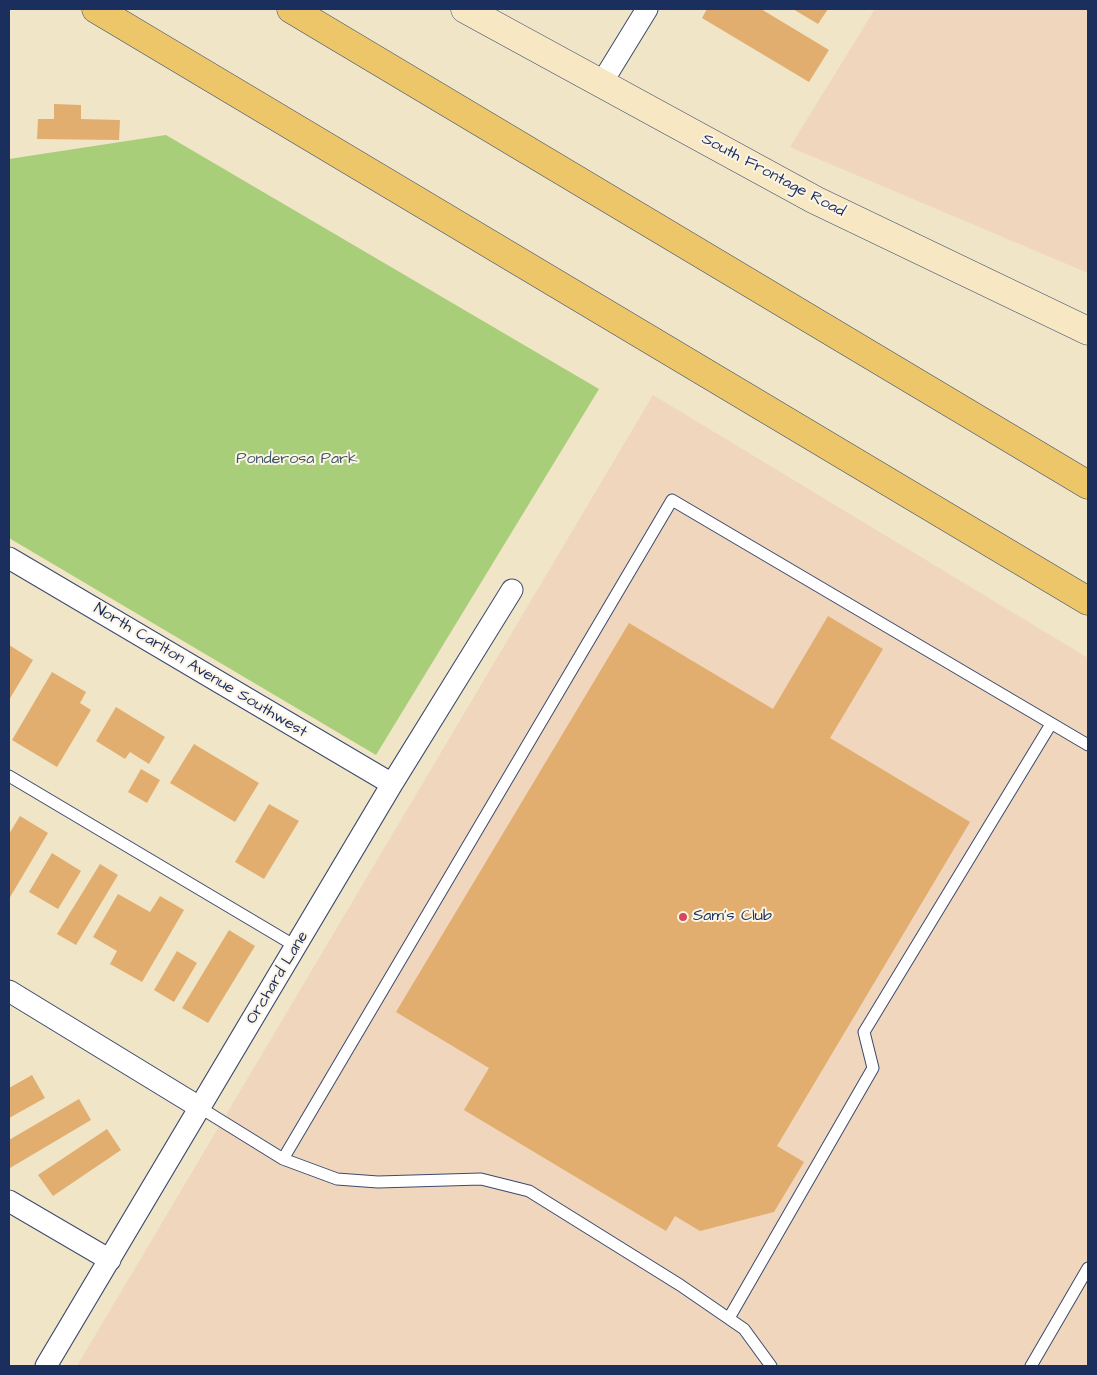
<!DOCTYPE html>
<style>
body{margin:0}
#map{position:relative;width:1097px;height:1375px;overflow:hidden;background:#f0e5c7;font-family:"Architects Daughter",sans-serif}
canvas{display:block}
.frame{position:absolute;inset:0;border:10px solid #1b2f5e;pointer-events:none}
</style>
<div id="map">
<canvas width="1097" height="1375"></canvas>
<div class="frame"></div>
</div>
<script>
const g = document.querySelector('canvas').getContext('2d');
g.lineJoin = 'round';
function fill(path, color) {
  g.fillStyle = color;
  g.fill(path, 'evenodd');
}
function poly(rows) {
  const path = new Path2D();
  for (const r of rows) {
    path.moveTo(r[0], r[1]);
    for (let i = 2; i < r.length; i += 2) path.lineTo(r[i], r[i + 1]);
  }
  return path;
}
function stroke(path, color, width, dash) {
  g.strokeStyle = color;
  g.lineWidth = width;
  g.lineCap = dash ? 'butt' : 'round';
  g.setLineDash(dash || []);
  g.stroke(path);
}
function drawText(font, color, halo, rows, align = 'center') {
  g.font = font + ' "Architects Daughter",sans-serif';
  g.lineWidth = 4;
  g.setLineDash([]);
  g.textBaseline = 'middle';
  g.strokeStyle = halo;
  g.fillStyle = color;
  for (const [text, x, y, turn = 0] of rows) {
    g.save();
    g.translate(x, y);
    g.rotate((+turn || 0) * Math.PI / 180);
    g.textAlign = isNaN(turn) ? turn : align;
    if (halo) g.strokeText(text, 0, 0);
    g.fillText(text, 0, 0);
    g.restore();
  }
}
fill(poly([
 [875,9,1088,9,1088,273,790,147],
 [653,395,1088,658,1088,1366,77,1366]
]), '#f0d6bc');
fill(poly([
 [166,135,599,389,376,755,9,538,9,159]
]), '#a8ce79');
fill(poly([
 [707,9,761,9,829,50,809,82,702,18],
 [793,9,828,9,818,24],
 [54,104,81,105,81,119,120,120,119,140,37,139,38,119,54,119],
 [828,616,883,649,830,738,970,822,777,1146,804,1162,774,1212,700,1231,675,1216,666,1231,464,1110,489,1068,396,1012,629,623,773,709],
 [9,645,33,660,9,700],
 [52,672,86,692,80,703,91,710,57,767,12,740],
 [116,707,165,737,149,764,130,752,125,759,96,741],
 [194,744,259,783,235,822,170,783],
 [141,769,160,780,147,803,128,792],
 [269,804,299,821,264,879,235,862],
 [20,816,48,833,9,899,9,834],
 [52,853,81,871,58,909,29,892],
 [100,864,118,875,76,945,57,934],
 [118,894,150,912,160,896,184,910,142,982,110,964,117,951,93,937],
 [229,930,255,946,208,1023,182,1008],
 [177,951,197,963,174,1002,154,990],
 [32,1075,45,1098,9,1118,9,1088],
 [79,1099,91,1120,10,1168,9,1140],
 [107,1129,121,1150,53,1196,38,1175]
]), '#e1ae6f');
const service = poly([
 [9,776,297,947],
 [199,1107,283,1159,337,1179,378,1182,481,1179,529,1191,680,1285,744,1329,771,1366],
 [283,1159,672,500,1088,745],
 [729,1318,873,1068,864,1032,1051,724],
 [1031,1366,1088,1268]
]);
const minor = poly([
 [601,84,647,9],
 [9,558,392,784],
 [9,991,199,1107],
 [9,1201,110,1260],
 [46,1366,392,784,512,590]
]);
const secondary = poly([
 [465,9,815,200,1088,331]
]);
const motorway = poly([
 [96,9,1088,601],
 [291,9,1088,485]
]);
stroke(service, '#3b4a6e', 13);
stroke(minor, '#3b4a6e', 23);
stroke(secondary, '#3b4a6e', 29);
stroke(motorway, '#3b4a6e', 29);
stroke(service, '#fff', 11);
stroke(minor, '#fff', 21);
stroke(secondary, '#f7e8c3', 28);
stroke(motorway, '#ecc669', 28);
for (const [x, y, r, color] of [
 [683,917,5,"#d1495b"]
]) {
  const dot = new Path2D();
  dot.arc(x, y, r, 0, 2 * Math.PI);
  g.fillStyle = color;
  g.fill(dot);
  stroke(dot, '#fcf5e5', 2);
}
drawText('16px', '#1b2f5e', '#fcf5e5', [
 ["South Frontage Road",773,176,28],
 ["North Carlton Avenue Southwest",200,671,31],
 ["Orchard Lane",278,978,-59]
]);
drawText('16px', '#3e5765', '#fcf5e5', [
 ["Ponderosa Park",297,460]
]);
drawText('16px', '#1b2f5e', '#fcf5e5', [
 ["Sam's Club",693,917]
], 'left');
</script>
